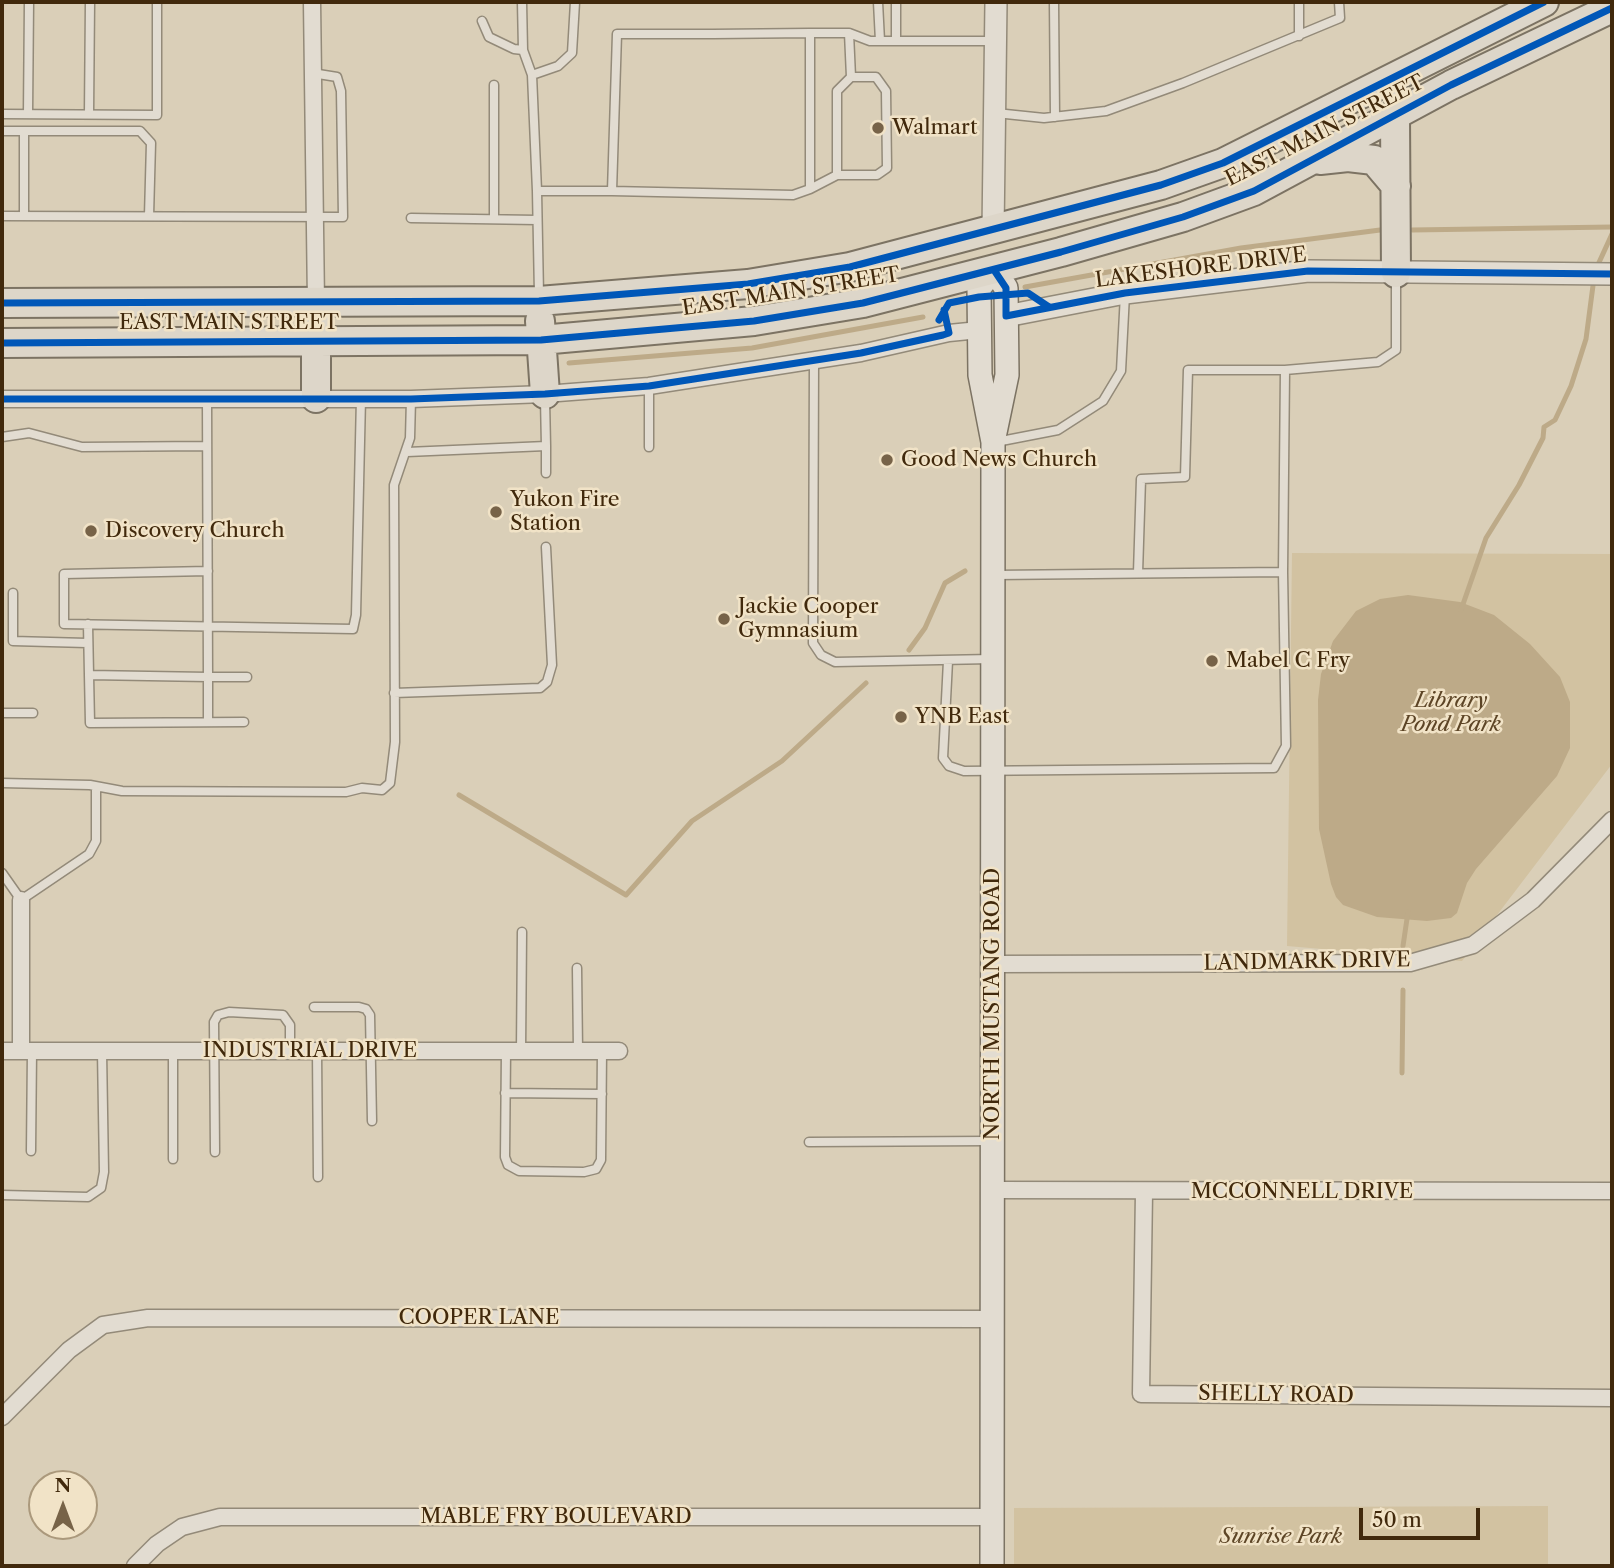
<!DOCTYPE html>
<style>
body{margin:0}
#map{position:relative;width:1614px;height:1568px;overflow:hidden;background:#dacfb8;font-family:"Libre Caslon Text",serif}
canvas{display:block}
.frame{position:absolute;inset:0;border:4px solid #41290c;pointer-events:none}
.north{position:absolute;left:28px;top:1470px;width:70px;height:70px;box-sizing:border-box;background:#f1e3c7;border:2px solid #ab997c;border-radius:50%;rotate:0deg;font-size:19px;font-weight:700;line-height:28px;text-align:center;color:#41290c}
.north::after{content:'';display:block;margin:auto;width:24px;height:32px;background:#776348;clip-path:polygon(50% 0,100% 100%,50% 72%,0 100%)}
.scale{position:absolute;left:1359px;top:1508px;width:121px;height:32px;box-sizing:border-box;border:4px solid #41290c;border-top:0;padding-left:9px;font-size:21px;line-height:24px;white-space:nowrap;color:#41290c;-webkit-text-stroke:5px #f1e3c7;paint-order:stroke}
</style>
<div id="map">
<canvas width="1614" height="1568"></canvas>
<div class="frame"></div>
<div class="north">N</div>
<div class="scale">50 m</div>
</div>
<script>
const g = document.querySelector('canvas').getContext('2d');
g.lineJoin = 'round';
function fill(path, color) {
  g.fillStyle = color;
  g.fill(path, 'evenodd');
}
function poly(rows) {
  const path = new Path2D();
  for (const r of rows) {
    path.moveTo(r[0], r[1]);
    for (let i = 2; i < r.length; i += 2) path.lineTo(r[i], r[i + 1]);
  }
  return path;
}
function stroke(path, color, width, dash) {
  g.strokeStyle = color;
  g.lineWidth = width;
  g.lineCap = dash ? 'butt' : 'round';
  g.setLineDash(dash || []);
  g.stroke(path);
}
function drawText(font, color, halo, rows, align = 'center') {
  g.font = font + ' "Libre Caslon Text",serif';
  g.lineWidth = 5;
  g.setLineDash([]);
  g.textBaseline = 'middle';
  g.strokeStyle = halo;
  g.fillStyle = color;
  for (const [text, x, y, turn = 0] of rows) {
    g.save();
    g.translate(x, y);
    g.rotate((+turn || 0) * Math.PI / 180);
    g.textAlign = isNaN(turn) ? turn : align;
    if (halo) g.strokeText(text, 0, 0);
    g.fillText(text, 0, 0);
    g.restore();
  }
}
fill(poly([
 [1292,553,1612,554,1612,764,1462,961,1287,946],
 [1548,1506,1548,1566,1014,1566,1014,1508]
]), '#d2c2a1');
fill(poly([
 [1408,595,1460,602,1494,615,1530,644,1560,677,1570,702,1570,748,1557,776,1476,869,1467,883,1457,913,1451,918,1427,921,1377,917,1343,905,1336,897,1331,884,1319,829,1318,700,1321,674,1333,641,1356,611,1380,599]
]), '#bdaa88');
stroke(poly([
 [1412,230,1612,227],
 [1596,269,1612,234],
 [1025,287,1241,248,1380,230],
 [569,363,752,348,923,317],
 [1461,610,1486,538,1519,485,1543,438,1544,427,1555,420,1571,386,1586,339,1594,278],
 [909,650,925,628,945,583,965,571],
 [459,795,626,895,692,821,782,761,866,683],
 [1403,946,1408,912],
 [1402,1073,1403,990]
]), '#bdaa88', 5);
const service = poly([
 [522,2,523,50,532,75,537,191],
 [878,2,880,41],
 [1054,2,1055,117],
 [1299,2,1299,36],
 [482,21,489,37,514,49,523,50],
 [810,33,810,189,793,195,612,191,617,34,713,34,810,33,849,33,870,41,995,41],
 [849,33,851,77,837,91,837,175,877,175,887,168,886,91,876,77,851,77],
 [896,41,896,2],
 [532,75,558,66,572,53,575,2],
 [996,113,1044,118,1106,111,1183,83,1340,18,1339,2],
 [2,114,157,115,157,2],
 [28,114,29,2],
 [89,114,90,2],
 [2,131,140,131,151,143,149,216],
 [810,189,837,175],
 [2,216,343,217,341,91,337,77,312,73],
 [24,216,24,131],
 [411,218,537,220],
 [494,218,494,85],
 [539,295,537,191,612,191],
 [814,361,813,643,821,655,835,662,992,659],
 [649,386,649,447],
 [2,437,29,433,82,447,207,446],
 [996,442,1058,430,1103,401,1121,371,1125,294],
 [546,446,546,473],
 [407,452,546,446,545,399],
 [208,571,64,574,64,624,353,629,356,615,361,398],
 [1138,573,1141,479,1185,477,1188,370,1285,370],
 [995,575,1283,572,1285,370,1378,362,1396,350,1396,279],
 [13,593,13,641,87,643],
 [88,624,89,675,208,677,207,399],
 [948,661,943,758,949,766,964,771,1274,768,1286,746,1283,572],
 [89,675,90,723,244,722],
 [394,693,540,688,547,682,552,665,546,547],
 [2,713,33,713],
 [208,722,208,677,247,677],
 [2,783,90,785,122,791,346,792,362,788,382,790,390,783,395,742,394,485,410,438,411,399],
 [2,873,21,900,89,854,96,841,96,787],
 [577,968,578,1051],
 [314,1007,359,1007,366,1009,370,1015,372,1121],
 [317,1050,318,1177],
 [173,1051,173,1159],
 [506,1051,505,1157,508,1165,519,1171,584,1172,596,1169,601,1160,602,1051],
 [521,1051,522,932],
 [505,1093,602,1094],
 [809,1142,989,1141],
 [31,1151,32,1051],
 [215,1152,214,1022,218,1015,229,1012,283,1015,290,1025,290,1050],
 [2,1195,88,1197,101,1188,104,1172,102,1051]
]);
const minor = poly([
 [312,2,316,303],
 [2,399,411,399,545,394,649,386,861,353,949,333,979,330],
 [21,900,21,1051],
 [993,964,1410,963,1473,945,1533,900,1612,820],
 [2,1051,619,1051],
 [992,1190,1612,1191],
 [1144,1192,1141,1394,1612,1398],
 [2,1417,69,1350,103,1325,148,1318,992,1319],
 [135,1566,157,1544,182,1527,220,1517,992,1517]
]);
const tertiary = poly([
 [993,231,996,2],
 [1006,316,1125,293,1308,271,1612,274]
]);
const secondary = poly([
 [992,1566,993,442,1007,375,1006,288,994,270,979,288,980,375,993,442]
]);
const trunk = poly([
 [1320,160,1348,157,1374,160,1396,186],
 [1396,273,1395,117,1401,101],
 [2,303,539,301,748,284,850,267,1161,185,1223,163,1544,2],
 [540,321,545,394],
 [316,323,316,398],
 [2,343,541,340,754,321,863,303,1061,252,1183,217,1254,191,1451,85,1612,8]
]);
stroke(service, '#938a79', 11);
stroke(minor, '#938a79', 19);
stroke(tertiary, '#938a79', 24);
stroke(secondary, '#7c7363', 26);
stroke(trunk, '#7c7363', 32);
stroke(service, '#e2dcd1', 8);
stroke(minor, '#e2dcd1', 16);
stroke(tertiary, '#e2dcd1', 21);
stroke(secondary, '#e2dcd1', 23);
stroke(trunk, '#ddd6c9', 28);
stroke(poly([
 [994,270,1006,288,1006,316,1125,293,1308,271,1612,274],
 [2,303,539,301,748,284,850,267,1161,185,1223,163,1544,2],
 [939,320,949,303,979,297,1028,293,1049,307],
 [2,343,541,340,754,321,863,303,1061,252,1183,217,1254,191,1451,85,1612,8],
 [2,399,411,399,545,394,649,386,861,353,943,335,949,333,944,310]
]), '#0057b8', 7);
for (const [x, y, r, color] of [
 [878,128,7,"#776348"],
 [887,460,7,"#776348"],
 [496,512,7,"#776348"],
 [91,531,7,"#776348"],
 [724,619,7,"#776348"],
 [1212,661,7,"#776348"],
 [901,717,7,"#776348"]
]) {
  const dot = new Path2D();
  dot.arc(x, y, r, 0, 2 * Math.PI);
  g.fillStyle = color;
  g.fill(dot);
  stroke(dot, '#f1e3c7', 2.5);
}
drawText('21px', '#41290c', '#f1e3c7', [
 ["Walmart",892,128],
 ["Good News Church",901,460],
 ["Yukon Fire",510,500],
 ["Station",510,524],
 ["Discovery Church",105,531],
 ["Jackie Cooper",738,607],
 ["Gymnasium",738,631],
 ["Mabel C Fry",1226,661],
 ["YNB East",915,717]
], 'left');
drawText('21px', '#41290c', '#f1e3c7', [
 ["EAST MAIN STREET",1325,131,-27],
 ["LAKESHORE DRIVE",1201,268,-7],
 ["EAST MAIN STREET",791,292,-9],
 ["EAST MAIN STREET",229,323],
 ["LANDMARK DRIVE",1307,962,-1],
 ["NORTH MUSTANG ROAD",993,1004,-90],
 ["INDUSTRIAL DRIVE",310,1051],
 ["MCCONNELL DRIVE",1302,1192],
 ["COOPER LANE",479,1318],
 ["SHELLY ROAD",1276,1395,1],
 ["MABLE FRY BOULEVARD",556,1517]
]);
drawText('italic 21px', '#5d4526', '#f1e3c7', [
 ["Library",1451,701],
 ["Pond Park",1451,725],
 ["Sunrise Park",1281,1537]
]);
</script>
